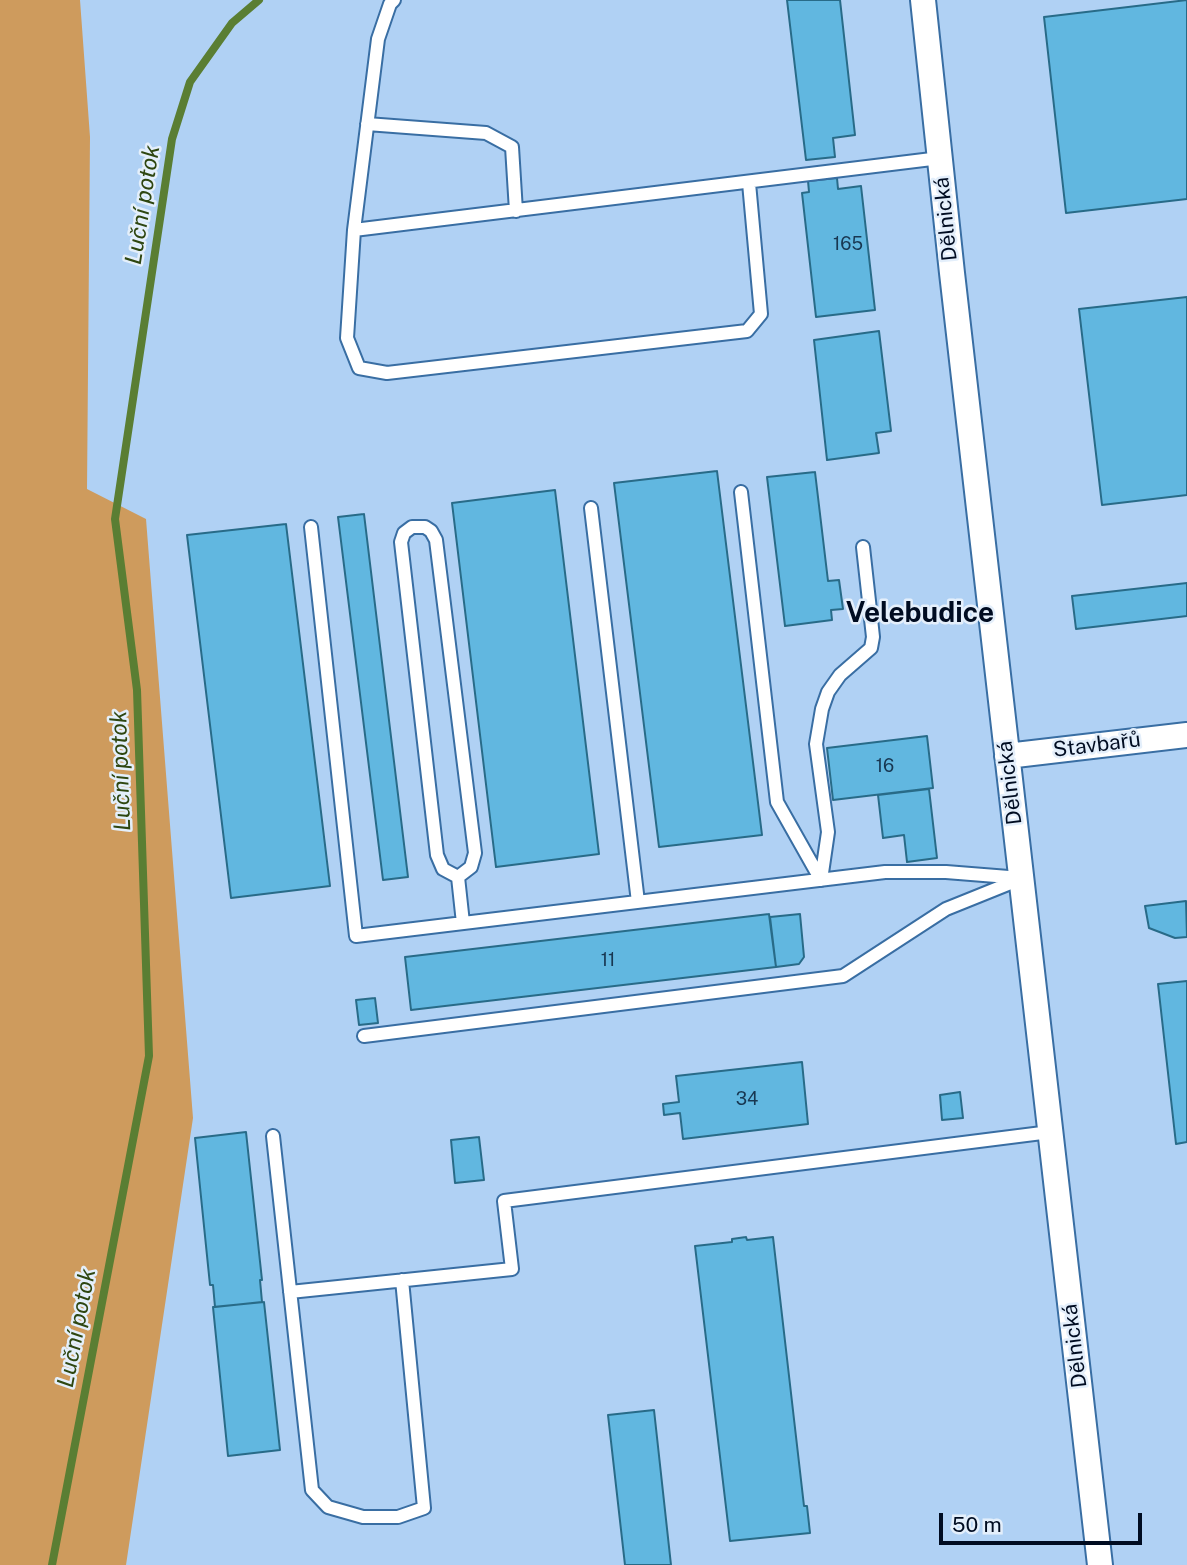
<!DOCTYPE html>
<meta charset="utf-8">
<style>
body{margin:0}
#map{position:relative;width:1187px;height:1565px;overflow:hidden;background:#b0d1f4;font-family:"Public Sans",sans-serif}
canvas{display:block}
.scale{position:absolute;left:939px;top:1513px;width:203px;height:32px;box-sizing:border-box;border:4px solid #000c21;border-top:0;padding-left:9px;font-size:21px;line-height:24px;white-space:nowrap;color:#000c21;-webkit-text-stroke:5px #e4effb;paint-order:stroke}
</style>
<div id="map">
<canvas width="1187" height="1565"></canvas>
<div class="scale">50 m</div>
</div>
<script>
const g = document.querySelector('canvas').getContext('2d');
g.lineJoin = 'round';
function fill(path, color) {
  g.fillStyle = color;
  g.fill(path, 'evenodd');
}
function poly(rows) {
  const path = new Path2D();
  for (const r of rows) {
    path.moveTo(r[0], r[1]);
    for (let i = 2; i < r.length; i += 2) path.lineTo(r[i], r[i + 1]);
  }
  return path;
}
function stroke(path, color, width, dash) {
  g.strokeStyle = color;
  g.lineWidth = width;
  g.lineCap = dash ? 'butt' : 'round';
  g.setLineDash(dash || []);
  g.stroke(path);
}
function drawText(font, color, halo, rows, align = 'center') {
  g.font = font + ' "Public Sans",sans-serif';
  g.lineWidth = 5;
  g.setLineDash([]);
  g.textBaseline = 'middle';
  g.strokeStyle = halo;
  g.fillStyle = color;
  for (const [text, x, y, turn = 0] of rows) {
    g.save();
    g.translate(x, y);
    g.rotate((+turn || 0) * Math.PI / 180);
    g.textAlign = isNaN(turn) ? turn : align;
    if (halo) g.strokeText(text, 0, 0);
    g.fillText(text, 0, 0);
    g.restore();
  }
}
fill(poly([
 [0,0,80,0,90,137,87,489,146,519,193,1118,126,1565,0,1565]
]), '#ce9b5d');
stroke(poly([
 [52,1565,149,1056,137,690,115,519,172,139,190,82,232,23,259,0]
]), '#5a7e33', 8);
const building = poly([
 [787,0,840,0,855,135,833,138,835,157,806,160,787,0],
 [1187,0,1187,199,1066,213,1044,17,1187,0],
 [837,178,838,189,861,186,875,310,816,317,802,193,809,192,808,181,837,178],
 [1187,297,1187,495,1102,505,1079,309,1187,297],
 [879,331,891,431,876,433,879,453,827,460,814,340,879,331],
 [717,471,762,835,659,847,614,483,717,471],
 [815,472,828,581,839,580,843,609,831,610,832,620,785,626,767,477,815,472],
 [555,490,599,854,496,867,452,503,555,490],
 [364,514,408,877,383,880,338,517,364,514],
 [286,524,330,886,231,898,187,535,286,524],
 [1187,583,1187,616,1076,629,1072,596,1187,583],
 [927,736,933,788,833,800,827,748,927,736],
 [929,789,937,858,907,862,904,835,883,838,878,795,929,789],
 [1186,901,1187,937,1175,938,1149,928,1145,906,1186,901],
 [769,914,776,967,411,1010,405,957,769,914],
 [800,914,804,957,799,964,776,967,770,917,800,914],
 [1187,981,1187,1142,1176,1144,1158,984,1187,981],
 [375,998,378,1023,359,1025,356,1000,375,998],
 [802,1062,808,1124,683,1139,680,1113,664,1115,663,1104,679,1102,676,1076,802,1062],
 [960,1092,963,1118,942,1120,940,1095,960,1092],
 [246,1132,262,1280,260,1280,262,1302,215,1307,213,1285,210,1285,195,1138,246,1132],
 [479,1137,484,1180,455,1183,451,1140,479,1137],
 [746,1237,747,1240,773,1237,804,1506,807,1506,810,1533,730,1541,695,1246,732,1242,732,1239,746,1237],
 [264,1302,280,1450,228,1456,213,1307,264,1302],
 [654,1410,671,1565,625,1565,608,1415,654,1410]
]);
fill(building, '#61b7e0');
stroke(building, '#286b88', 2);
const service = poly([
 [394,0,390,4,378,39,354,230,347,338,359,368,387,373,747,331,761,314,749,183],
 [367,124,486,133,512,147,516,211],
 [354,230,940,158],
 [741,492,777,802,821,880],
 [591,508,638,902],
 [311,527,356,936,885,872,946,872,1021,878],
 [458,877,471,867,475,853,436,540,431,531,425,527,412,527,404,533,401,542,437,855,443,869,458,877,463,923],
 [821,880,828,832,816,744,822,709,828,692,840,675,871,648,873,637,863,547],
 [364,1036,843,976,946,909,1018,880],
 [273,1136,312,1490,328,1507,363,1517,398,1517,424,1508,402,1280],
 [290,1292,512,1269,504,1201,1050,1132]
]);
const minor = poly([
 [923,0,952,273,1100,1565],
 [1007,756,1187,735]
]);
stroke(service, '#396ea3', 16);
stroke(minor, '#396ea3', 28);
stroke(service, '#fff', 12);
stroke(minor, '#fff', 24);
drawText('18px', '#183751', null, [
 ["165",848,244],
 ["16",885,766],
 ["11",608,960],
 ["34",747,1099]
]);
drawText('21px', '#000c21', '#e4effb', [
 ["Dělnická",946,219,-96],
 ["Stavbařů",1097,745,-7],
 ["Dělnická",1010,783,-97],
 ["Dělnická",1075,1346,-97]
]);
drawText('italic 23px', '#2e4610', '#e4effb', [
 ["Luční potok",143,205,-81],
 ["Luční potok",121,771,-92],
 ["Luční potok",77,1328,-79]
]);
drawText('bold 28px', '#000c21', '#e4effb', [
 ["Velebudice",920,613]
]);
</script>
